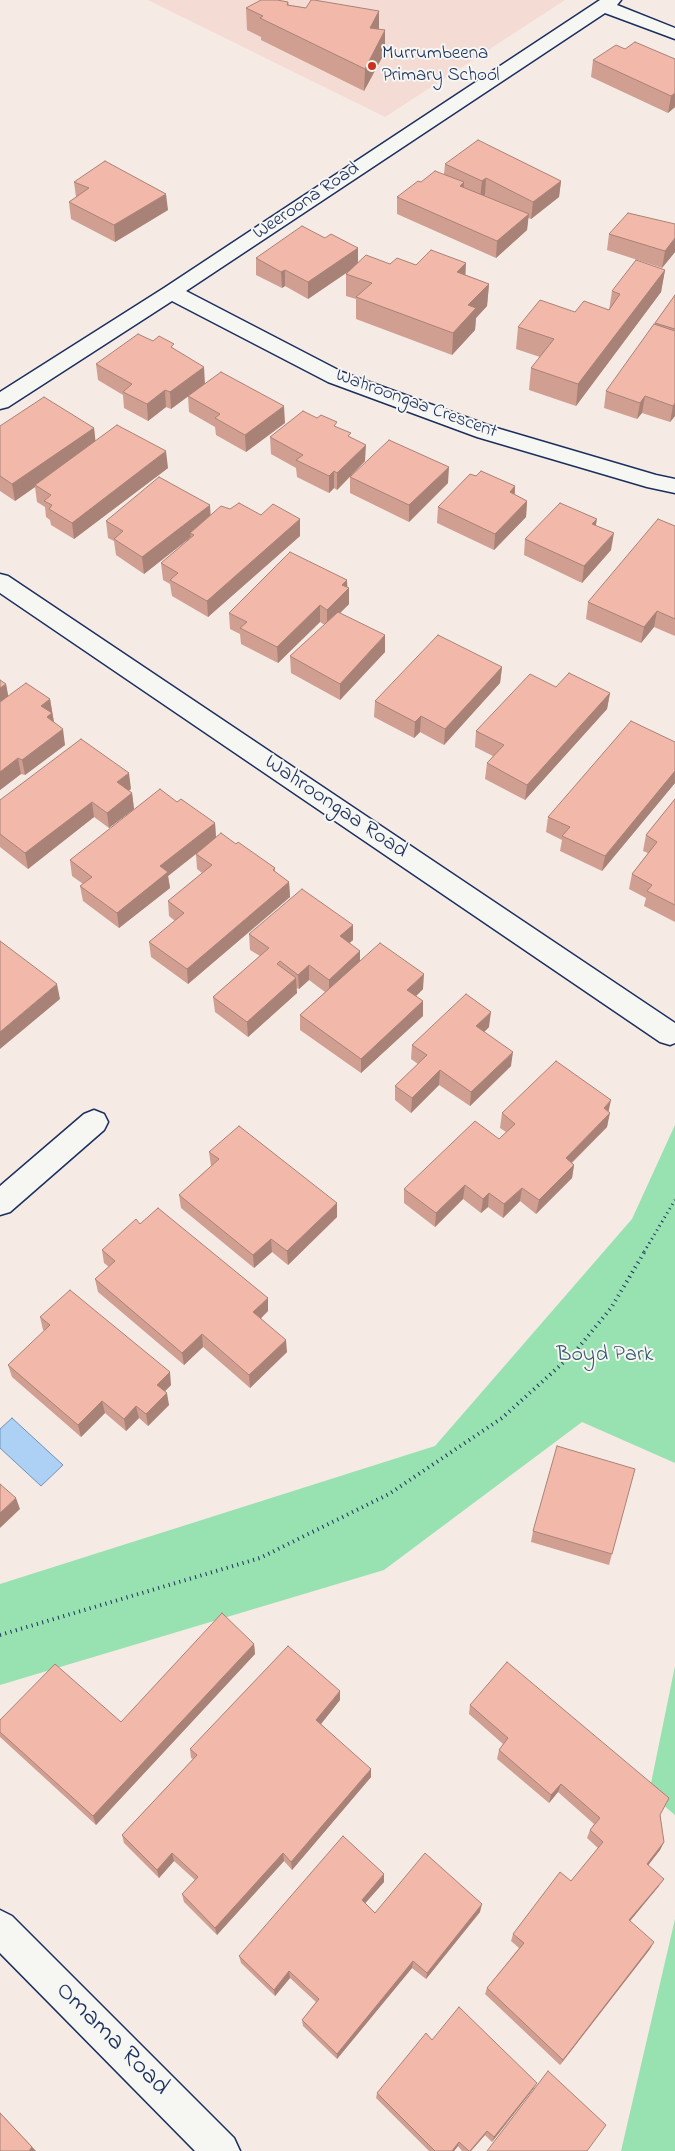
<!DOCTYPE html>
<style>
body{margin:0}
canvas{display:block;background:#f5eae4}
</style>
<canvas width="675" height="2151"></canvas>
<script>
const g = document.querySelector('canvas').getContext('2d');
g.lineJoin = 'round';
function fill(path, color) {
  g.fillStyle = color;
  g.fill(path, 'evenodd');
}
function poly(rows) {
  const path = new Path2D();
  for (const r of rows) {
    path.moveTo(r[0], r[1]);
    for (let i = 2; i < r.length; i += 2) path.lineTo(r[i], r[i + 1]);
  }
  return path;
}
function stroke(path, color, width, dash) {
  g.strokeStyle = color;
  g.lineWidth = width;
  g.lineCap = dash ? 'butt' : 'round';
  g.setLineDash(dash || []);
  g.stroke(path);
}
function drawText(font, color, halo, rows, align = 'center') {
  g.font = font + ' "Indie Flower",sans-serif';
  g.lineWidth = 4;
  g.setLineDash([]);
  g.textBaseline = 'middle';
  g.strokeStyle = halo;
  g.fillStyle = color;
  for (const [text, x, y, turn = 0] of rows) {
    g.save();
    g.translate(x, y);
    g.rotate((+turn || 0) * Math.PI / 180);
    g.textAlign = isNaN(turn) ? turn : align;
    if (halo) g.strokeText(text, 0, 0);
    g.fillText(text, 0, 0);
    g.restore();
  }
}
fill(poly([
 [148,0,565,0,385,117]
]), '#f4dbd3');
fill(poly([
 [675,1125,675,1463,582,1422,384,1570,0,1685,0,1584,435,1446,632,1219],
 [675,1666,675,1815,649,1793],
 [675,1919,675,2151,621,2151]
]), '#98e1b0');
const water = poly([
 [12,1418,63,1465,41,1486,0,1448,0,1429,12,1418]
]);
fill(water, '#add0f5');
stroke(water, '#7390b9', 1);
const minor = poly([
 [600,0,621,0,617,5,675,28,675,39,605,13,186,291,342,372,493,427,656,475,675,479,675,493,647,487,477,437,328,382,172,301,8,407,0,409,0,392,164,288,600,0],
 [0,574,8,576,675,1023,675,1043,670,1045,660,1042,0,593,0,574],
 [94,1110,104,1114,108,1122,104,1130,10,1212,0,1215,0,1186,84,1114,94,1110],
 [0,1910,12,1916,234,2138,240,2151,195,2151,0,1953,0,1910]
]);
stroke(minor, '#1b2f5e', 3);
stroke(poly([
 [644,1252,675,1200]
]), '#1b2f5e', 3, [1, 4]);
stroke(poly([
 [0,1635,260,1558,389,1494,502,1418,574,1353,611,1308,645,1251]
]), '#1b2f5e', 4, [1, 4.5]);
fill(minor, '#f6f6f2');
fill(poly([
 [288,2,289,5,306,8,379,11,379,29,385,52,364,91,261,40,261,37,247,30,246,8],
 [625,49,675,59,675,107,668,113,591,77,593,60],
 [445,164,561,181,559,197,531,219,528,218,527,230,496,258,397,214,397,197,444,174],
 [74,182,168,210,115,242,71,219,69,202,76,197],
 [675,224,675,252,662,268,607,250,609,234],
 [325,238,358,248,358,263,416,265,466,275,489,284,487,306,476,318,475,330,452,355,356,319,356,299,346,296,346,274,349,271,308,299,285,286,282,288,256,275,256,258],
 [665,270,661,292,576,406,529,390,531,368,540,357,516,349,518,327,575,312,609,310,612,291],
 [675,295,675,416,670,422,642,413,637,419,604,408,606,391,655,325,655,323],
 [153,341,175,350,205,383,285,423,246,452,216,435,215,427,189,412,188,396,171,409,166,407,148,421,124,408,123,395,98,380,96,364],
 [0,426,94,428,95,441,168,468,74,539,51,525,50,520,46,517,45,507,37,502,35,487,15,501,0,491],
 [337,427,351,438,365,461,337,490,334,488,329,493,297,477,296,468,271,454,270,437],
 [476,476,515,486,515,495,527,501,526,517,494,550,437,523,438,507],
 [350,477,448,483,409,522,350,493],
 [230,509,261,515,300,519,300,536,208,617,172,596,170,584,163,580,161,563,191,538,191,537,144,574,116,555,114,541,108,538,106,521,211,515],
 [675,526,675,636,654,627,641,643,586,619,588,602],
 [525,539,611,550,582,583,524,555],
 [347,580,349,604,340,613,385,652,340,700,291,673,290,656,325,625,320,622,278,663,241,644,240,634,230,629,229,613],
 [502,667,500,683,444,745,420,732,414,738,374,717,375,701],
 [6,684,8,696,50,699,54,722,65,745,25,775,21,774,0,790],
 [556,687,610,693,607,709,525,800,485,779,487,763,493,756,475,747,476,731],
 [675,742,675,783,602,871,560,851,562,840,546,832,548,817],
 [131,789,128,790,132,793,134,809,109,828,94,817,28,869,0,847,0,800],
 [675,799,675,922,644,906,646,898,629,889,632,874,648,853,643,851,646,835],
 [177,802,215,823,216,838,236,844,275,868,275,872,289,882,290,897,188,984,151,957,149,942,175,921,169,916,168,901,202,873,197,869,196,854,168,876,170,888,119,928,83,901,80,886,83,884,72,876,70,860],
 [353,925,353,940,349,943,360,951,360,961,423,989,416,996,423,1016,361,1073,300,1030,300,1015,325,992,309,980,299,989,296,988,297,993,248,1037,215,1012,213,997,260,956,250,950,249,934],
 [489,1027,484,1032,511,1066,470,1106,439,1085,411,1113,395,1100,395,1086,418,1064,411,1059,412,1045],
 [609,1112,607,1127,572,1163,574,1165,572,1178,536,1214,520,1201,503,1218,488,1207,481,1213,463,1199,435,1227,404,1203,404,1189,499,1139,506,1132,500,1128,502,1113],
 [209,1152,337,1217,288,1265,272,1252,254,1268,181,1208,179,1195,211,1166],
 [140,1224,268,1311,261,1318,287,1352,250,1388,203,1347,184,1365,98,1292,95,1279,109,1267,104,1263,102,1250],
 [40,1317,171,1385,165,1391,169,1405,148,1426,139,1418,126,1431,105,1413,81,1437,12,1377,8,1365,45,1331,43,1330],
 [533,1531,612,1554,609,1565,531,1542],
 [254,1644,255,1654,96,1825,0,1737,0,1720,121,1722],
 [340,1700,321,1724,371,1777,292,1870,284,1861,217,1935,184,1902,182,1894,195,1880,174,1861,159,1878,124,1843,122,1835,193,1759,191,1758,190,1749],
 [470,1705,660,1815,664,1842,660,1850,648,1865,659,1886,630,1921,650,1949,560,2065,485,1994,487,1988,519,1948,511,1941,513,1934,571,1881,598,1848,587,1838,590,1830,594,1824,558,1792,549,1803,497,1759,499,1750,503,1744,469,1714],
 [384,1874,384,1882,365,1903,375,1913,480,1912,426,1979,412,1968,337,2059,303,2026,302,2020,316,2002,290,1978,275,1996,241,1963,239,1956],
 [432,2040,534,2088,492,2142,485,2135,471,2151,462,2151,458,2146,454,2151,429,2151,376,2098,377,2093]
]), '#d09f92');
fill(poly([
 [379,11,379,32,370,28],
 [385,30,385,52,364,91,365,69],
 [675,93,675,107,668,113,671,96],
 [486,178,485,195,480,198,482,181],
 [561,181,559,197,531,219,533,202],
 [464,182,463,199,460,186],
 [166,194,168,210,115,242,114,225],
 [529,214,527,230,496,258,497,241],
 [675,238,675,252,662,268,665,251],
 [358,248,358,265,308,299,308,282],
 [466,263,465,285,457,272],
 [285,270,285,286,282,288,281,272],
 [665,270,661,292,576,406,578,384],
 [489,284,487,306,476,318,475,330,452,355,453,333,468,305],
 [204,367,205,384,171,409,170,392],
 [165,390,166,407,148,421,147,404],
 [645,396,642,413,637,419,640,403],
 [675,403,675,416,670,422,673,406],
 [284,406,285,423,246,452,245,435],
 [94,428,96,445,35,485,35,487,15,501,12,484],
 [366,445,365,461,337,490,337,473],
 [166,451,168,468,74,539,72,523],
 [449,467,448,483,409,522,409,505],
 [334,471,334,488,329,493,329,476],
 [515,486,514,502,510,492],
 [527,501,526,517,494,550,495,534],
 [210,505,211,521,190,533,191,537,144,574,142,557],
 [300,519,300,536,208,617,207,601],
 [597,519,594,536,592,524],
 [614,533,611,550,582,583,584,566],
 [347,580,347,590,349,588,349,604,327,626,327,610,342,585],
 [320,605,320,622,278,663,277,647],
 [657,611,654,627,641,643,644,627],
 [385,635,385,652,340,700,340,684],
 [502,667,500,683,444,745,445,729],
 [6,684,9,700,0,707,0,688],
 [610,693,607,709,525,800,527,785],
 [50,699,55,729,50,733,41,706],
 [421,716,420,732,414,738,415,722],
 [63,729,65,745,25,775,22,760],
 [18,758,21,774,0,790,0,772],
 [675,771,675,783,602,871,605,856],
 [129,773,131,789,119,798,117,782],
 [132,793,134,809,109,828,107,813],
 [92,802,94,817,28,869,25,853],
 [215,823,216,838,168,876,170,888,119,928,117,913,160,866],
 [289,882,290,897,188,984,187,969],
 [353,925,353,940,340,951,340,936],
 [360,951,360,966,329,994,329,980],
 [309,965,309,980,299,989,298,975],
 [424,974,423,989,407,1005,407,990],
 [296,978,297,993,248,1037,247,1022],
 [57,984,60,999,0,1049,0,1032],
 [423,1001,423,1016,361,1073,361,1059],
 [491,1012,489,1027,475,1041,476,1026],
 [513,1052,511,1066,470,1106,471,1092],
 [440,1070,439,1085,411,1113,412,1098],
 [611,1100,608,1114,610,1113,607,1127,563,1171,566,1158,604,1108],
 [574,1165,572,1178,536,1214,539,1200],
 [465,1185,463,1199,435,1227,436,1213],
 [522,1188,520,1201,503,1218,504,1204],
 [489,1193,488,1207,481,1213,483,1199],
 [337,1203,337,1217,288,1265,287,1251],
 [271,1239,272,1252,254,1268,253,1255],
 [268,1298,268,1311,254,1325,253,1312],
 [202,1334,203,1347,184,1365,182,1353],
 [286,1340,287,1352,250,1388,249,1375],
 [170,1372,171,1385,159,1397,157,1385],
 [167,1393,169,1405,148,1426,146,1414],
 [102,1401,105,1413,81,1437,78,1425],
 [136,1406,139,1418,126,1431,124,1419],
 [16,1498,20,1509,0,1528,0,1513],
 [254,1644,255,1654,96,1825,93,1816],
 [340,1691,340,1700,317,1729,316,1720],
 [371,1769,371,1777,292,1870,291,1862],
 [561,1784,558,1792,549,1803,551,1795],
 [664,1842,660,1850,643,1872,647,1864],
 [172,1853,174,1861,159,1878,157,1870],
 [283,1853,284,1861,217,1935,215,1928],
 [384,1874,384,1882,361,1908,362,1900],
 [664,1879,659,1886,625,1927,629,1920],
 [482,1904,480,1912,426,1979,427,1973],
 [654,1942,650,1949,560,2065,563,2060],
 [413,1961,412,1968,337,2059,337,2054],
 [289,1971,290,1978,275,1996,274,1990],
 [537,2083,534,2088,492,2142,494,2137],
 [0,2113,36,2151,29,2151],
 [487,2131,485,2135,471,2151,470,2151],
 [459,2142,458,2146,454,2151,452,2151]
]), '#a98277');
const building = poly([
 [261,0,277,0,288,2,287,5,306,8,311,0,314,0,379,11,370,28,385,30,365,69,260,18,263,16,246,8,261,0],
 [635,42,675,59,675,93,671,96,593,60,616,45,625,49,635,42],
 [478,140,561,181,533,202,486,178,482,181,445,164,478,140],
 [105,161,166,194,114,225,69,202,89,188,74,182,105,161],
 [435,171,464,182,460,186,529,214,497,241,397,197,418,181,421,182,435,171],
 [628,213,675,224,675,238,665,251,609,234,628,213],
 [302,226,325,238,331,234,358,248,308,282,285,270,281,272,256,258,302,226],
 [431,250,466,263,457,272,489,284,468,305,476,308,453,333,356,297,372,283,346,274,366,255,390,264,397,258,416,265,431,250],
 [636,260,665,270,578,384,531,368,554,339,518,327,540,300,575,312,584,301,609,310,620,294,612,291,636,260],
 [675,295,675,329,655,323,675,295],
 [654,324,675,331,675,403,673,406,645,396,640,403,606,391,654,324],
 [138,334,153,341,159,336,174,344,171,347,204,367,170,392,165,390,147,404,123,392,132,384,96,364,138,334],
 [221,372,284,406,245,435,215,418,220,414,188,396,221,372],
 [44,397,94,428,12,484,0,476,0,426,44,397],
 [303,411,317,418,321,415,337,422,334,426,351,433,348,436,366,445,337,473,334,471,329,476,296,460,303,455,270,437,303,411],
 [117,425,166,451,72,523,49,509,52,505,44,501,51,495,35,485,117,425],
 [389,440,449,467,409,505,350,477,389,440],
 [481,471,515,486,510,492,527,501,495,534,438,507,470,474,476,476,481,471],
 [159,477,210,505,142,557,114,539,123,531,106,521,159,477],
 [239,503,261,515,273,504,300,519,207,601,170,580,178,573,161,563,194,535,190,533,221,506,230,509,239,503],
 [560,503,597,519,592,524,614,533,584,566,525,539,560,503],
 [658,519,675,526,675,619,657,611,644,627,588,602,658,519],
 [290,552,347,580,342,585,349,588,327,610,320,605,277,647,240,628,247,622,229,613,290,552],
 [338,612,385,635,340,684,290,656,338,612],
 [438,635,502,667,445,729,421,716,415,722,375,701,438,635],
 [569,673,610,693,527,785,487,763,504,745,476,731,530,674,556,687,569,673],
 [0,680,6,684,0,688,0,680],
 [26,683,50,699,41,706,52,713,47,717,63,729,22,760,18,758,0,772,0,702,26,683],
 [631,721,675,742,675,771,605,856,562,836,570,827,548,817,631,721],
 [81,739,129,773,117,782,132,793,107,813,92,802,25,853,0,834,0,800,81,739],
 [160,789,177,802,181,799,215,823,160,866,168,872,117,913,80,886,92,877,70,860,160,789],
 [675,799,675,905,647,891,652,885,632,874,657,842,646,835,675,799],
 [221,833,236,844,238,842,275,868,273,870,289,882,187,969,149,942,184,913,168,901,212,865,196,854,221,833],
 [302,889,353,925,340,936,360,951,329,980,309,965,298,975,280,961,277,964,296,978,247,1022,213,997,269,948,249,934,302,889],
 [0,941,57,984,0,1032,0,941],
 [380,943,424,974,407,990,423,1001,361,1059,300,1015,380,943],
 [466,994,491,1012,476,1026,513,1052,471,1092,440,1070,412,1098,395,1086,427,1055,412,1045,466,994],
 [556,1061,611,1100,604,1108,610,1113,566,1158,574,1165,539,1200,522,1188,504,1204,489,1193,483,1199,465,1185,436,1213,404,1189,475,1121,499,1139,515,1124,502,1113,556,1061],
 [239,1126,337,1203,287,1251,271,1239,253,1255,179,1195,219,1159,209,1152,239,1126],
 [158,1208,268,1298,253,1312,286,1340,249,1375,202,1334,182,1353,95,1279,115,1261,102,1250,136,1219,140,1224,158,1208],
 [70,1290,170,1372,157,1385,167,1393,146,1414,136,1406,124,1419,102,1401,78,1425,8,1365,50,1325,40,1317,70,1290],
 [557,1446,635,1469,612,1554,533,1531,557,1446],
 [0,1484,16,1498,0,1513,0,1484],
 [222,1613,254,1644,93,1816,0,1732,0,1720,55,1664,121,1722,222,1613],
 [288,1646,340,1691,316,1720,371,1769,291,1862,283,1853,215,1928,182,1894,198,1877,172,1853,157,1870,122,1835,197,1755,190,1749,288,1646],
 [507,1662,669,1798,660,1815,664,1842,647,1864,664,1879,629,1920,654,1942,563,2060,487,1988,524,1943,513,1934,560,1872,571,1881,603,1842,590,1830,600,1818,561,1784,551,1795,499,1750,508,1738,470,1705,507,1662],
 [343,1836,384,1874,362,1900,375,1913,425,1853,482,1904,427,1973,413,1961,337,2054,302,2020,319,1999,289,1971,274,1990,239,1956,343,1836],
 [459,2007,537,2083,494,2137,487,2131,470,2151,469,2151,459,2142,452,2151,435,2151,377,2093,426,2033,432,2040,459,2007],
 [548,2071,606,2125,587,2151,487,2151,548,2071],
 [0,2113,32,2147,29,2151,0,2151,0,2113]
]);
fill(building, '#f2b9aa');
stroke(building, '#a98277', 1);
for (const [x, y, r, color] of [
 [372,66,5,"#c8321e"]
]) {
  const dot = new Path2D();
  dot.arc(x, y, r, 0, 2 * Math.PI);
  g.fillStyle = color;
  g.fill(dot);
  stroke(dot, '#f6f6f2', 2);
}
drawText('19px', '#1b2f5e', '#f6f6f2', [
 ["Murrumbeena",382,55],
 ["Primary School",382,77]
], 'left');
drawText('19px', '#1b2f5e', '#f6f6f2', [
 ["Weeroona Road",307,202,-34],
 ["Wahroongaa Crescent",416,405,20]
]);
drawText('22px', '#1b2f5e', '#f6f6f2', [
 ["Wahroongaa Road",335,808,34]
]);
drawText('22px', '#3a5c72', '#f6f6f2', [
 ["Boyd Park",605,1356]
]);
drawText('26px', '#1b2f5e', '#f6f6f2', [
 ["Omama Road",111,2040,45]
]);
</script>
